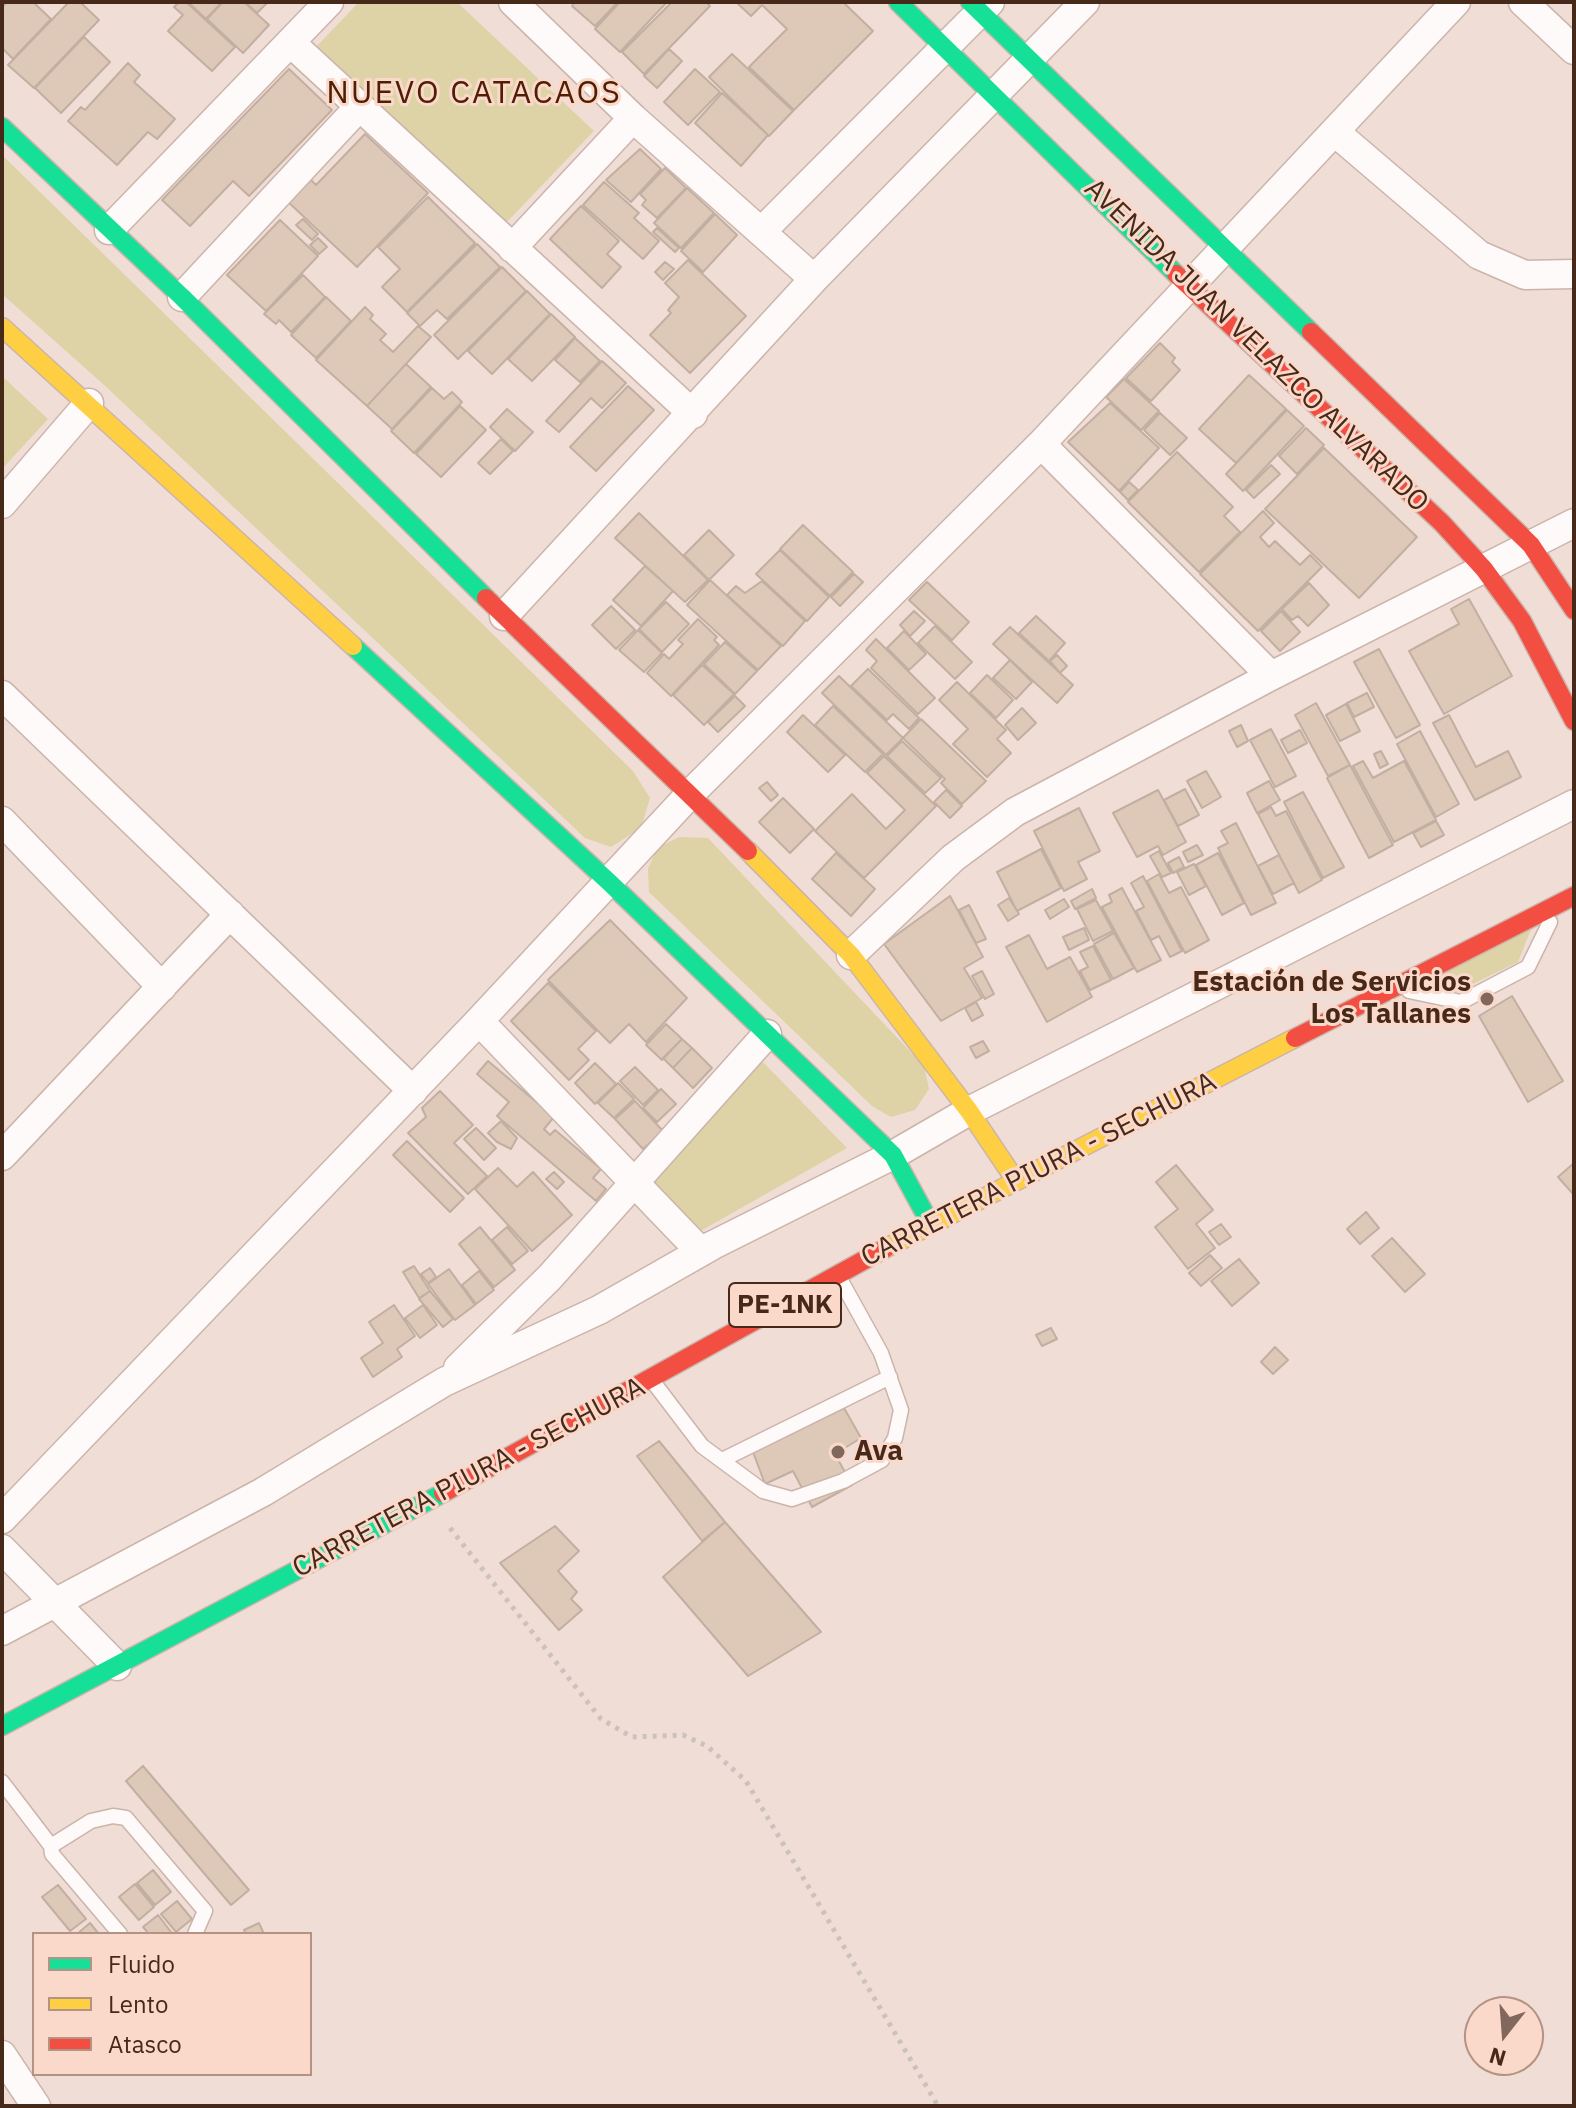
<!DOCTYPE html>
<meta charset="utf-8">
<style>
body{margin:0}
#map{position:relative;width:1576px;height:2108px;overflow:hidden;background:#f0ddd6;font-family:"IBM Plex Sans",sans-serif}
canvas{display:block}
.frame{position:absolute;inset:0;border:4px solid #47291a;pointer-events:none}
.legend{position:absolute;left:32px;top:1932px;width:280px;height:144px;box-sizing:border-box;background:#fad9cb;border:2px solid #b29384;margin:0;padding:10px 14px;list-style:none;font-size:24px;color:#47291a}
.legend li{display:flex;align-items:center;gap:16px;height:40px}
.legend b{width:40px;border:2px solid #b29384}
.north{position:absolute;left:1464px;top:1996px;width:80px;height:80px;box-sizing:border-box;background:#fad9cb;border:2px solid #b29384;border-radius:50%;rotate:197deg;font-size:22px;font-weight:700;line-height:32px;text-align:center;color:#47291a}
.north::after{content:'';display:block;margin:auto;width:28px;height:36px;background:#82685c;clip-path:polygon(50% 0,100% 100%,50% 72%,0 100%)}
</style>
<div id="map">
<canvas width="1576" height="2108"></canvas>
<div class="frame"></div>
<ul class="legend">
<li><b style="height:10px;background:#16e098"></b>Fluido</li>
<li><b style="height:10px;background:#ffcf43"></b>Lento</li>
<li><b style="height:10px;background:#f24e42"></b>Atasco</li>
</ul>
<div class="north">N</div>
</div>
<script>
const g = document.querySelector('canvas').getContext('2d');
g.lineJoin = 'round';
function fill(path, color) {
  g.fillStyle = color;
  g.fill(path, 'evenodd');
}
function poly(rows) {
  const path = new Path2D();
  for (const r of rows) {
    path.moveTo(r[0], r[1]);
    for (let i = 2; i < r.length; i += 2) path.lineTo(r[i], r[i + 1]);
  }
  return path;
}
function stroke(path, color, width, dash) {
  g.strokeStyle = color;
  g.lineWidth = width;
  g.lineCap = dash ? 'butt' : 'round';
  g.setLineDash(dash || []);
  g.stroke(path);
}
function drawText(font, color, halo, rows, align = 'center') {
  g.font = font + ' "IBM Plex Sans",sans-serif';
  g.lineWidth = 6;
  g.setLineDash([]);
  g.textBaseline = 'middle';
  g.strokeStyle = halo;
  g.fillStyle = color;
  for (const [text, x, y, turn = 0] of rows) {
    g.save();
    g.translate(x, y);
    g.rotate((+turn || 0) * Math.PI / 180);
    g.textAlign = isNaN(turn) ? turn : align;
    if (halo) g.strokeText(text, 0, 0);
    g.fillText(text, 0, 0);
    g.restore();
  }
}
fill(poly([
 [359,2,457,2,594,131,505,224,317,46],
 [2,155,633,771,650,798,641,828,611,847,585,838,103,384,2,294],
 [2,376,48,419,2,469],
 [679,837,708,838,924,1066,929,1089,915,1110,891,1117,872,1106,649,892,648,869,657,848],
 [1533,924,1518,962,1456,992,1428,980],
 [757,1056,847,1148,697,1233,647,1178]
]), '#ddd3a7');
const building = poly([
 [7,2,33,2,51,19,13,59,2,48,2,7,7,2],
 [69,2,80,2,99,20,34,88,8,65,69,2],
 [179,2,186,2,235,47,212,71,168,31,183,15,174,7,179,2],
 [188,2,222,2,206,19,188,2],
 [223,2,244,2,269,25,243,53,207,19,223,2],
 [245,2,268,2,257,13,245,2],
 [575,2,618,2,595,26,572,6,575,2],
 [620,2,667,2,620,52,595,29,620,2],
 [672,2,706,2,710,6,644,74,622,52,672,2],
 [736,2,843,2,873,31,794,110,749,67,787,29,762,5,751,16,736,2],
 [84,37,110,62,61,113,35,88,84,37],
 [669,49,682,61,657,88,644,76,669,49],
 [732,54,793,111,769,136,709,77,732,54],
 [128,63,140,75,134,82,175,119,157,139,148,132,117,165,68,121,81,107,85,110,128,63],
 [289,69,332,110,249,196,233,181,190,226,162,200,289,69],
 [695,69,720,92,688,125,664,102,695,69],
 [722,93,768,135,741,166,695,123,722,93],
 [365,134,428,193,357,267,285,199,307,176,316,185,365,134],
 [640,149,661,169,631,202,606,180,640,149],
 [665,168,686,188,657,218,642,205,646,200,640,194,665,168],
 [604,182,639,213,634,218,659,241,643,259,583,205,604,182],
 [687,188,714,213,681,248,654,223,687,188],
 [428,197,475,243,407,312,382,287,400,269,378,247,428,197],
 [581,206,619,241,607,254,621,267,602,288,550,239,581,206],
 [715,214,737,235,703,272,681,251,715,214],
 [303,219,318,234,312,240,296,225,303,219],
 [280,220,318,256,266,311,227,275,280,220],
 [657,228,679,248,675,252,653,232,657,228],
 [318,238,327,247,319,254,310,245,318,238],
 [477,244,500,267,447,319,437,310,420,326,407,313,477,244],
 [688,260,746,316,690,373,650,335,671,313,668,310,679,297,665,283,688,260],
 [665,262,674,269,663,280,655,272,665,262],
 [502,267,526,291,458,359,434,335,502,267],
 [303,275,325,297,291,332,279,320,276,324,264,314,303,275],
 [527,291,550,314,492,374,468,351,527,291],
 [326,297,351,321,316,358,291,335,326,297],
 [365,307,373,315,370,319,386,334,380,340,393,352,418,326,431,337,367,406,316,360,365,307],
 [551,314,575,337,532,381,508,359,551,314],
 [575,338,600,361,580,382,555,360,575,338],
 [1160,343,1175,358,1172,362,1180,370,1151,401,1126,378,1160,343],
 [602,361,626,383,602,408,591,398,559,432,546,421,602,361],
 [406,364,431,387,392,429,367,406,406,364],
 [1249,375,1286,409,1236,463,1199,429,1249,375],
 [1124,379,1159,411,1141,430,1106,397,1124,379],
 [628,386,654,410,596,471,570,447,628,386],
 [432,388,444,399,452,392,462,402,414,453,391,431,432,388],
 [1110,403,1159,448,1119,491,1068,442,1110,403],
 [460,406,486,430,441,477,416,454,460,406],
 [507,409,533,432,515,451,490,427,507,409],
 [1287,410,1304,426,1243,491,1226,474,1287,410],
 [1160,413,1187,438,1170,455,1144,430,1160,413],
 [1306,428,1324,445,1297,474,1279,456,1306,428],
 [501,439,513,451,490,474,478,463,501,439],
 [1324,448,1417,537,1359,598,1265,509,1324,448],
 [1177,452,1233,507,1224,516,1240,532,1199,572,1128,502,1177,452],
 [1271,465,1280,474,1254,498,1246,490,1271,465],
 [1129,482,1138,490,1128,500,1120,492,1129,482],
 [1263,511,1274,523,1260,537,1269,547,1275,541,1300,565,1310,555,1322,567,1258,631,1200,574,1263,511],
 [639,513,708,580,685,602,615,538,639,513],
 [803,525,853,572,830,596,780,549,803,525],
 [709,530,734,555,709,580,684,555,709,530],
 [780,550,829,597,807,621,756,574,780,550],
 [645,566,673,591,641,626,613,600,645,566],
 [854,574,863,582,840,606,831,597,854,574],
 [710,580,781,646,758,670,687,605,710,580],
 [762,581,805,621,783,646,727,595,736,586,745,593,762,581],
 [927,582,969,622,952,640,909,600,927,582],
 [1309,583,1329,605,1308,626,1298,616,1292,620,1282,609,1309,583],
 [1469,599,1512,676,1444,714,1409,651,1459,624,1451,609,1469,599],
 [666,602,689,624,662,652,639,629,666,602],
 [611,606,635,630,616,649,592,625,611,606],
 [914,611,925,621,910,636,900,625,914,611],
 [1281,611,1300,632,1280,651,1261,631,1281,611],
 [1036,616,1065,643,1049,661,1019,633,1036,616],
 [698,619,717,637,714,640,719,645,671,696,647,673,664,654,669,659,683,644,678,640,698,619],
 [935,626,972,662,955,679,918,643,935,626],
 [1010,627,1073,685,1057,703,993,644,1010,627],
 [638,630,662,653,644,672,619,650,638,630],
 [904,631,926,654,909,670,887,648,904,631],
 [876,639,935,698,918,714,871,668,877,661,866,650,876,639],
 [725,642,757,671,735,694,704,664,725,642],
 [1379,649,1420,725,1396,738,1354,662,1379,649],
 [1057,655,1067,666,1060,673,1050,661,1057,655],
 [1010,660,1032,682,1016,699,993,678,1010,660],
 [702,665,734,694,704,725,673,695,702,665],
 [868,669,919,718,909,729,893,714,887,720,851,686,868,669],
 [987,675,1013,700,996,718,970,693,987,675],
 [839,676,903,738,886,755,822,693,839,676],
 [957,682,1006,730,997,739,1011,753,987,777,953,744,968,729,939,700,957,682],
 [1367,693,1374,707,1354,717,1347,703,1367,693],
 [735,696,745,706,718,732,708,722,735,696],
 [1316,703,1350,765,1328,776,1295,715,1316,703],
 [1346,704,1360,731,1340,741,1326,715,1346,704],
 [833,706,883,754,865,772,815,725,833,706],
 [1022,708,1036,723,1018,740,1005,725,1022,708],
 [803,715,845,755,828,772,787,732,803,715],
 [1449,715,1476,767,1508,751,1521,777,1475,800,1433,723,1449,715],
 [921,719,986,781,962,804,941,783,945,779,903,738,921,719],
 [1241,725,1248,741,1237,747,1229,731,1241,725],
 [1271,729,1296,776,1275,787,1250,740,1271,729],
 [1300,730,1307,743,1288,753,1281,740,1300,730],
 [1420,731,1459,804,1436,817,1397,744,1420,731],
 [902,741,941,778,925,793,887,756,902,741],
 [1381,751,1388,764,1380,768,1374,754,1381,751],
 [884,756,936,806,864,878,815,831,852,794,886,829,905,810,867,773,884,756],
 [1363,761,1373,778,1404,761,1436,820,1394,842,1353,766,1363,761],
 [1350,765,1393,845,1369,858,1327,778,1350,765],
 [1206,771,1221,797,1202,808,1187,781,1206,771],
 [1269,781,1280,800,1257,813,1247,793,1269,781],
 [767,782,778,795,771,801,759,788,767,782],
 [1185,789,1199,815,1178,826,1164,800,1185,789],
 [946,790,962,806,950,818,934,802,946,790],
 [1158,790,1186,842,1163,855,1158,846,1137,857,1113,813,1158,790],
 [1303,792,1344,867,1323,878,1284,802,1303,792],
 [783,798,814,829,790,853,759,822,783,798],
 [1271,807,1276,816,1286,811,1322,880,1299,893,1258,814,1271,807],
 [1079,808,1100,851,1078,862,1087,879,1064,891,1034,831,1079,808],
 [1436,821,1444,835,1421,847,1413,833,1436,821],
 [1236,823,1276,903,1251,915,1218,848,1228,843,1221,831,1236,823],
 [1197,845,1203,855,1188,862,1183,852,1197,845],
 [1041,849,1061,888,1017,911,997,872,1041,849],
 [1159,851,1171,873,1162,877,1150,856,1159,851],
 [836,853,875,889,851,916,812,879,836,853],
 [1218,853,1244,903,1222,915,1196,865,1218,853],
 [1279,855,1294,883,1273,894,1258,866,1279,855],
 [1179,857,1184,867,1173,873,1168,863,1179,857],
 [1194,864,1206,886,1189,895,1177,872,1194,864],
 [1159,874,1169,893,1181,887,1209,940,1185,953,1147,881,1159,874],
 [1143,876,1182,951,1170,957,1159,936,1151,940,1136,911,1144,907,1131,883,1143,876],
 [1122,888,1161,960,1137,972,1102,907,1112,902,1109,895,1122,888],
 [1092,889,1096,898,1075,909,1071,901,1092,889],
 [950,896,983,957,964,968,982,998,941,1021,884,944,950,896],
 [1009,898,1019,914,1008,921,998,905,1009,898],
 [1064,899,1069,907,1050,919,1045,910,1064,899],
 [1096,900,1113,931,1093,941,1077,909,1096,900],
 [969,905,986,939,976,943,959,910,969,905],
 [610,920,687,998,646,1042,629,1024,610,1043,548,980,610,920],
 [1084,928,1089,940,1069,950,1063,937,1084,928],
 [1114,933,1134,968,1113,979,1094,944,1114,933],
 [1029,935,1047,969,1070,957,1092,997,1047,1022,1006,947,1029,935],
 [1093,946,1111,980,1090,990,1080,971,1088,967,1080,952,1093,946],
 [982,971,994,994,985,999,972,976,982,971],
 [548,983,596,1031,578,1049,589,1060,569,1080,511,1021,548,983],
 [1512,996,1563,1081,1528,1102,1479,1016,1512,996],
 [976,1002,983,1015,972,1021,965,1008,976,1002],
 [666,1024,682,1039,662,1060,646,1045,666,1024],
 [682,1039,692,1048,673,1068,663,1058,682,1039],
 [983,1041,989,1051,976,1058,970,1047,983,1041],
 [692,1048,712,1068,693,1088,673,1068,692,1048],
 [488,1061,554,1117,544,1129,550,1135,555,1130,601,1169,593,1178,606,1189,596,1201,497,1116,509,1102,477,1074,488,1061],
 [595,1063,616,1084,595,1104,575,1083,595,1063],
 [635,1067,658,1090,643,1105,620,1081,635,1067],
 [618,1083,634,1099,614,1118,598,1103,618,1083],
 [661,1089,676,1104,657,1122,643,1108,661,1089],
 [440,1091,473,1125,454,1143,487,1176,468,1194,408,1133,426,1117,422,1108,440,1091],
 [635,1101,663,1131,643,1149,615,1119,635,1101],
 [501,1121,517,1138,511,1149,497,1142,488,1133,501,1121],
 [476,1128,496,1148,484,1160,464,1139,476,1128],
 [407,1141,464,1198,450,1212,393,1155,407,1141],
 [1574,1163,1574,1195,1558,1177,1574,1163],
 [1176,1165,1213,1210,1196,1224,1215,1248,1188,1269,1155,1227,1178,1209,1156,1182,1176,1165],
 [498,1168,517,1187,533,1172,572,1215,532,1251,475,1189,498,1168],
 [554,1172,564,1182,557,1189,546,1179,554,1172],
 [1366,1212,1379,1228,1360,1244,1347,1229,1366,1212],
 [1221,1224,1231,1237,1219,1245,1209,1232,1221,1224],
 [480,1227,515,1270,494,1287,459,1244,480,1227],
 [507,1227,528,1251,512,1264,492,1240,507,1227],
 [1392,1238,1425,1274,1405,1292,1372,1256,1392,1238],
 [1210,1255,1222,1268,1201,1286,1189,1273,1210,1255],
 [1239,1259,1259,1283,1232,1306,1211,1281,1239,1259],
 [414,1266,430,1291,419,1298,403,1272,414,1266],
 [430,1268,436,1277,428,1283,421,1274,430,1268],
 [449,1269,475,1305,455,1320,428,1284,449,1269],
 [479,1271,494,1290,476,1304,462,1285,479,1271],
 [430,1291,453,1319,443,1327,419,1299,430,1291],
 [394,1305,415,1336,397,1349,402,1357,373,1377,361,1358,383,1343,369,1322,394,1305],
 [423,1305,437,1325,420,1338,405,1318,423,1305],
 [1051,1328,1057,1339,1042,1346,1036,1335,1051,1328],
 [1275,1347,1288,1360,1273,1374,1261,1362,1275,1347],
 [844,1408,861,1438,835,1454,852,1485,812,1507,793,1471,765,1484,753,1452,844,1408],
 [659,1441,725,1522,702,1541,637,1456,659,1441],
 [725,1522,821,1632,748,1676,663,1577,725,1522],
 [555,1526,579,1551,558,1571,577,1592,571,1599,582,1610,559,1630,500,1563,555,1526],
 [143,1766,249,1890,231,1905,126,1781,143,1766],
 [153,1870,171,1892,155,1905,137,1883,153,1870],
 [135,1884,154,1907,139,1920,119,1897,135,1884],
 [58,1885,86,1919,70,1931,42,1897,58,1885],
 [177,1901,192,1919,176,1932,161,1914,177,1901],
 [158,1915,171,1932,169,1934,149,1934,143,1927,158,1915],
 [90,1923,99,1934,77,1934,90,1923],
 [259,1923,264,1934,246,1934,244,1930,259,1923]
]);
fill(building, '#dec9b9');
stroke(building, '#c2afa1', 2);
const lane = poly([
 [1409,991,1461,1002,1528,967,1550,922],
 [654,1383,702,1446,763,1491,792,1499,843,1481,882,1460,895,1438,901,1410,881,1353,840,1279],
 [722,1460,890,1377],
 [2,1782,51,1846],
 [120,1934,52,1854,51,1846,91,1821,113,1816,126,1818,205,1911,195,1934]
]);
const street = poly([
 [513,2,633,118,814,279],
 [1523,2,1574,50],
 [291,43,693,414],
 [1335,132,1479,255,1525,275,1574,274],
 [109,230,329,2],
 [761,232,990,2],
 [512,248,633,118],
 [182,297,360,106],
 [1041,444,1271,676],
 [2,504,89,403],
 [504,616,814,279,1085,2],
 [2,695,413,1091],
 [2,821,162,987],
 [851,955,953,858,1015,812,1271,676,1574,523],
 [479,1021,701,1252],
 [2,1156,230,914],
 [458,1368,550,1277,767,1034],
 [2,1519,479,1021,691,793,1041,444,1456,2],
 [2,1549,117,1666],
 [2,1631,263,1492,444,1382,599,1310,713,1245,893,1155,969,1111,1574,804],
 [2,2055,36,2106]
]);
const fast = poly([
 [898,2,1176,274],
 [970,2,1311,332],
 [2,127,182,297,486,598],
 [353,646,610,883,893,1155,930,1223],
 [2,1726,443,1493]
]);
const slow = poly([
 [2,327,353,646],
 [748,851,851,955,969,1111,1016,1181],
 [886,1248,1295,1038]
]);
const jam = poly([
 [1176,274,1442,523,1484,569,1522,621,1574,721],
 [1311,332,1531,545,1574,610],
 [486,598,748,851],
 [1295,1038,1574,896],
 [443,1493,886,1248]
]);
stroke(lane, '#cbb4aa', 17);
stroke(street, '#cbb4aa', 31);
stroke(fast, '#cbb4aa', 21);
stroke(slow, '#cbb4aa', 21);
stroke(jam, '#cbb4aa', 21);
stroke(poly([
 [450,1528,601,1719,632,1737,683,1735,707,1746,746,1781,938,2106]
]), '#cbc2bd', 5, [4, 6]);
stroke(lane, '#fdfaf9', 14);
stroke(street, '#fdfaf9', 28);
stroke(fast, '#16e098', 18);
stroke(slow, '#ffcf43', 18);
stroke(jam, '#f24e42', 18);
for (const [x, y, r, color] of [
 [1487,999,8,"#82685c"],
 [838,1452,8,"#82685c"]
]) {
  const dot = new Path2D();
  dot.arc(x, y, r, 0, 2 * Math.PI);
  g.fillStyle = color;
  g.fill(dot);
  stroke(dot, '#fad9cb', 3);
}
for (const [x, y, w] of [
 [785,1305,112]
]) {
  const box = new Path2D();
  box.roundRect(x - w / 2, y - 22, w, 44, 6);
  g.fillStyle = '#fad9cb';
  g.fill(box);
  stroke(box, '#47291a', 2);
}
drawText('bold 26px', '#47291a', null, [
 ["PE-1NK",785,1305]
]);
drawText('28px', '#47291a', '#fad9cb', [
 ["AVENIDA JUAN VELAZCO ALVARADO",1256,346,44],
 ["CARRETERA PIURA - SECHURA",1039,1170,-27],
 ["CARRETERA PIURA - SECHURA",469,1478,-28]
]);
drawText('bold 28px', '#47291a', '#fad9cb', [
 ["Estación de Servicios",1471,983],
 ["Los Tallanes",1471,1015],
 ["Ava",854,1452,"left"]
], 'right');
g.letterSpacing = '2px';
drawText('32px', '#4f1e03', '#fad9cb', [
 ["NUEVO CATACAOS",474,94]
]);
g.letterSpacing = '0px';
</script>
